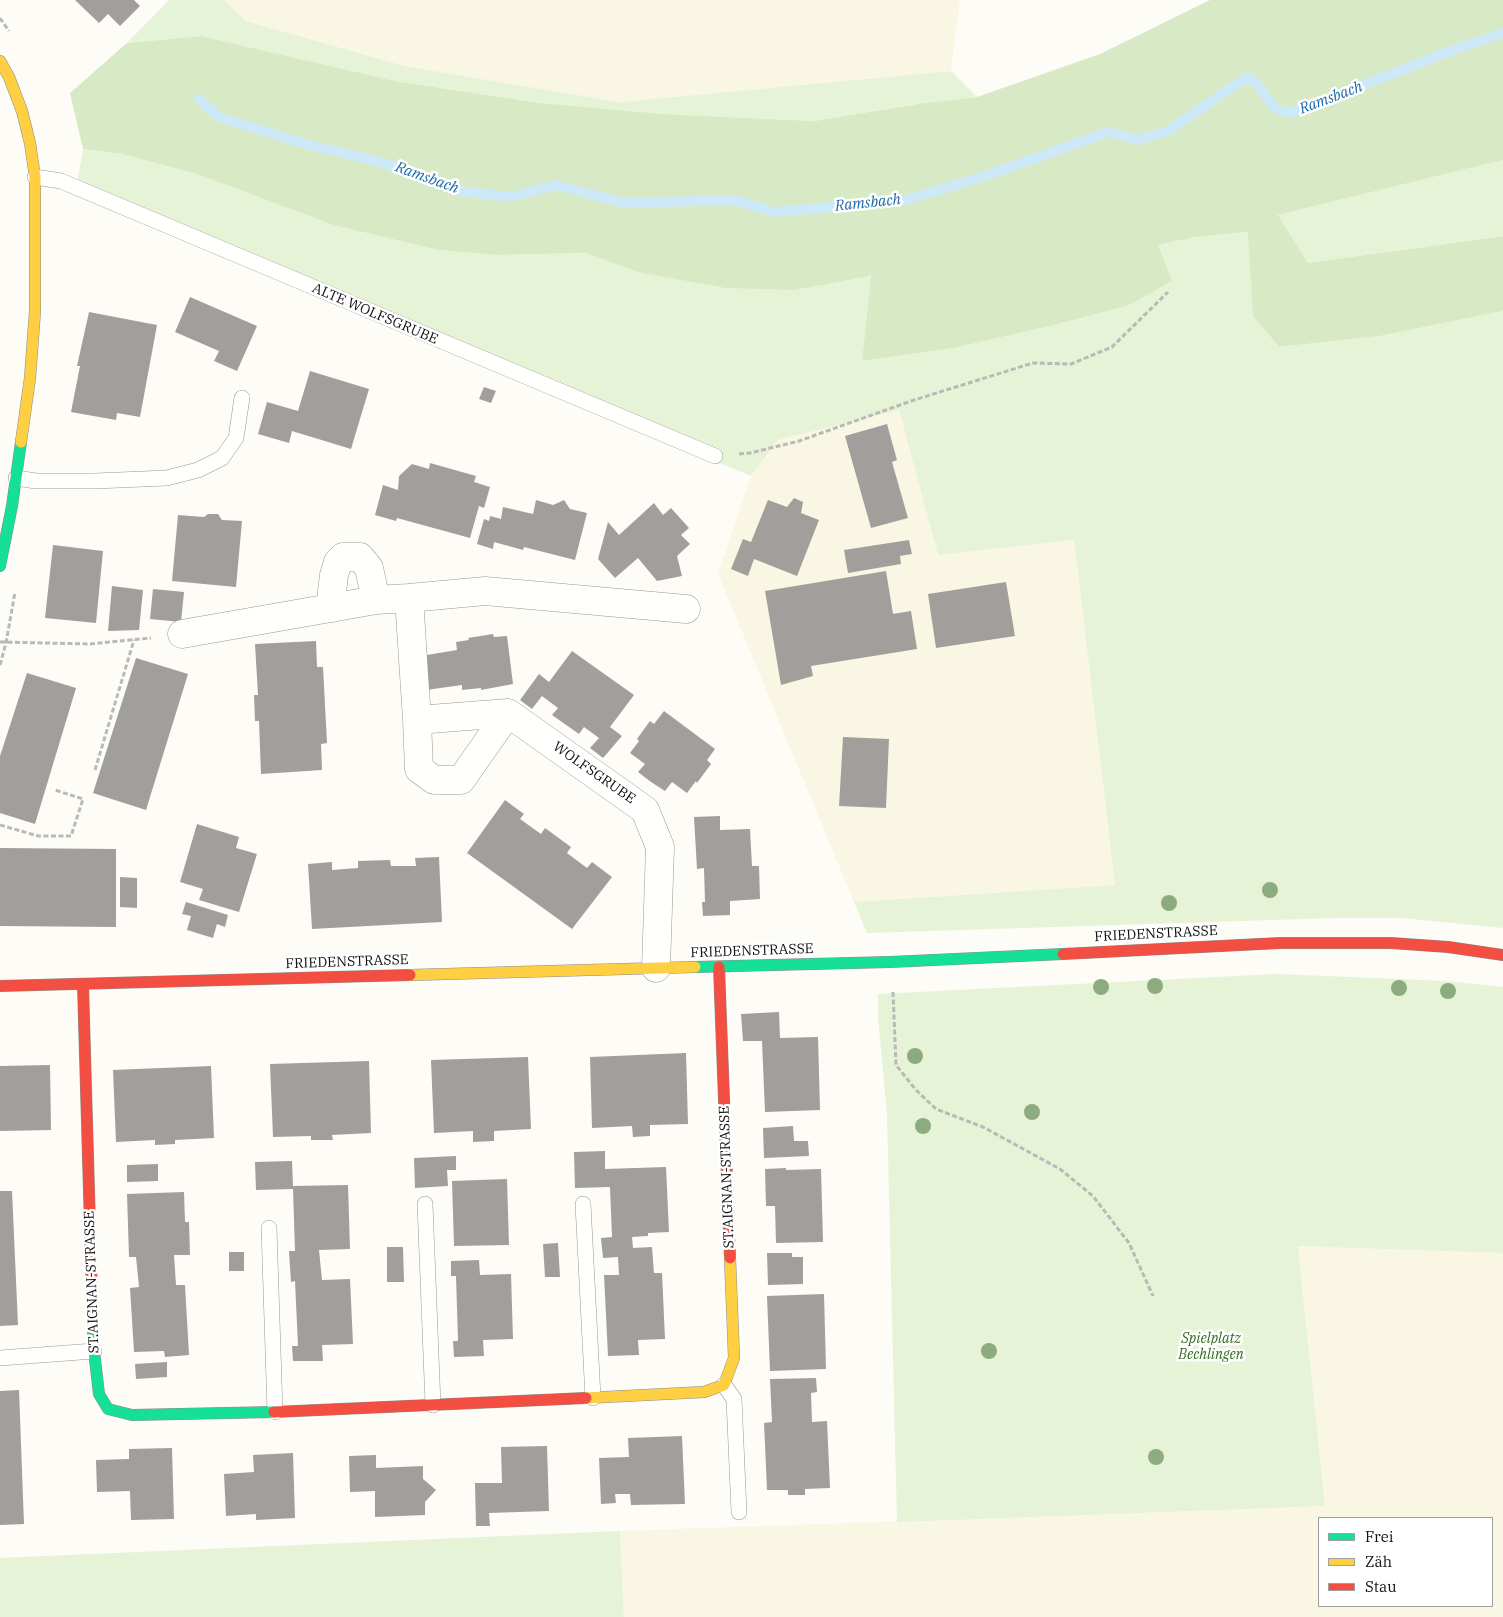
<!DOCTYPE html>
<meta charset="utf-8">
<style>
body{margin:0}
#map{position:relative;width:1503px;height:1617px;overflow:hidden;background:#fdfcf7;font-family:"IBM Plex Serif",serif}
canvas{display:block}
.legend{position:absolute;left:1318px;top:1517px;width:175px;height:90px;box-sizing:border-box;background:#fff;border:1px solid #a0a0a0;margin:0;padding:6px 9px;list-style:none;font-size:15px;color:#111}
.legend li{display:flex;align-items:center;gap:10px;height:25px}
.legend b{width:25px;border:1px solid #a0a0a0}
</style>
<div id="map">
<canvas width="1503" height="1617"></canvas>
<ul class="legend">
<li><b style="height:6px;background:#16e098"></b>Frei</li>
<li><b style="height:6px;background:#ffcf43"></b>Zäh</li>
<li><b style="height:6px;background:#f24e42"></b>Stau</li>
</ul>
</div>
<script>
const g = document.querySelector('canvas').getContext('2d');
g.lineJoin = 'round';
function fill(path, color) {
  g.fillStyle = color;
  g.fill(path, 'evenodd');
}
function poly(rows) {
  const path = new Path2D();
  for (const r of rows) {
    path.moveTo(r[0], r[1]);
    for (let i = 2; i < r.length; i += 2) path.lineTo(r[i], r[i + 1]);
  }
  return path;
}
function stroke(path, color, width, dash) {
  g.strokeStyle = color;
  g.lineWidth = width;
  g.lineCap = dash ? 'butt' : 'round';
  g.setLineDash(dash || []);
  g.stroke(path);
}
function drawText(font, color, halo, rows, align = 'center') {
  g.font = font + ' "IBM Plex Serif",serif';
  g.lineWidth = 5;
  g.setLineDash([]);
  g.textBaseline = 'middle';
  g.strokeStyle = halo;
  g.fillStyle = color;
  for (const [text, x, y, turn = 0] of rows) {
    g.save();
    g.translate(x, y);
    g.rotate((+turn || 0) * Math.PI / 180);
    g.textAlign = isNaN(turn) ? turn : align;
    if (halo) g.strokeText(text, 0, 0);
    g.fillText(text, 0, 0);
    g.restore();
  }
}
fill(poly([
 [224,0,960,0,951,71,620,102,405,66,246,21],
 [899,410,938,555,1074,540,1115,885,854,902,718,574,751,476,778,440],
 [1298,1245,1503,1253,1503,1617,624,1617,620,1531,1325,1506],
 [1319,1518,1492,1518,1492,1606,1319,1606]
]), '#f9f7e4');
fill(poly([
 [169,0,224,0,246,21,405,66,620,102,951,71,977,97,924,103,814,121,664,114,541,103,387,80,201,36,127,43],
 [83,149,122,154,197,174,333,225,438,250,497,255,586,253,637,272,795,290,871,276,862,361,954,348,1050,326,1127,306,1158,245,1196,237,1249,232,1253,316,1279,347,1380,336,1503,311,1503,928,1402,918,1336,918,867,933,854,902,1115,885,1074,540,938,555,899,410,778,440,751,476,75,196],
 [1503,160,1503,236,1308,263,1278,215],
 [1277,974,1447,981,1503,987,1503,1253,1298,1246,1325,1506,897,1522,887,1114,878,1017,878,994],
 [620,1531,624,1617,0,1617,0,1558]
]), '#e7f3d7');
fill(poly([
 [1210,0,1503,0,1503,160,1278,215,1308,263,1503,236,1503,311,1380,336,1279,347,1253,316,1248,232,1196,237,1158,245,1172,281,1127,306,1050,326,954,348,862,361,871,276,795,290,726,288,637,272,586,253,497,255,438,250,333,225,197,174,122,154,83,149,70,93,127,43,201,36,394,81,541,103,664,114,814,121,924,103,977,97,1100,54]
]), '#d8eac5');
stroke(poly([
 [199,99,219,117,305,144,381,162,459,191,511,197,556,185,624,203,734,200,775,212,906,200,991,174,1108,132,1137,140,1168,131,1247,77,1256,83,1273,106,1279,110,1291,113,1453,50,1503,33]
]), '#cde8f7', 10);
fill(poly([
 [75,0,134,0,140,6,120,26,108,14,99,23],
 [190,297,257,326,237,371,214,361,219,351,175,332],
 [89,312,157,325,140,417,117,413,116,420,71,412,80,366,77,366],
 [310,371,369,389,351,449,292,431,289,443,258,434,267,402,298,411],
 [484,387,496,391,491,403,479,399],
 [887,424,897,460,892,462,908,518,871,528,845,436],
 [430,463,476,476,474,482,490,487,484,508,479,506,470,538,397,518,396,521,375,515,383,485,398,490,399,476,412,464,429,469],
 [794,498,803,502,801,513,819,520,797,576,754,559,748,576,731,569,743,539,751,542,768,500,787,507],
 [536,500,553,505,564,500,570,509,587,513,575,560,524,547,523,550,494,542,493,549,477,544,484,519,489,521,490,516,501,519,503,507,533,514],
 [654,503,663,515,671,508,689,528,681,535,690,544,677,556,682,576,657,581,638,558,615,578,598,559,608,522,619,535],
 [208,514,218,514,222,520,242,521,236,587,172,581,178,515,204,517],
 [909,540,912,554,900,556,901,564,848,573,844,550],
 [53,545,103,551,96,623,45,618],
 [886,571,893,614,911,611,917,649,811,666,813,676,781,685,765,591],
 [1006,582,1015,636,936,648,928,594],
 [112,586,143,590,139,630,108,631],
 [153,589,184,592,181,622,150,619],
 [493,634,494,637,507,636,513,684,481,690,481,688,462,690,462,685,426,690,421,656,457,650,456,642,469,640,468,638],
 [316,641,317,667,323,667,327,743,321,744,322,770,261,774,259,721,255,721,254,695,258,695,255,644],
 [572,651,634,695,610,727,622,736,603,758,590,748,599,738,584,727,579,734,552,715,558,708,542,696,532,709,520,700,539,674,549,682],
 [136,658,188,674,146,810,93,793],
 [27,673,76,688,35,824,0,813,0,756],
 [664,711,715,749,707,760,711,764,697,783,696,781,687,793,672,782,665,791,651,782,638,772,645,764,630,753,639,741,637,739,650,721,654,724],
 [843,737,889,739,886,808,839,806],
 [505,800,524,814,520,819,541,834,545,828,571,847,567,853,587,868,592,862,612,877,572,929,467,853],
 [720,816,720,830,750,829,752,866,759,866,760,899,730,901,730,915,703,916,702,902,705,902,704,868,697,869,694,817],
 [197,824,239,837,236,848,257,854,239,912,199,900,203,889,180,882],
 [0,848,116,849,116,927,0,926],
 [439,857,442,922,312,929,308,864,332,862,332,870,358,868,358,861,390,860,391,866,416,866,415,858],
 [120,877,137,878,137,908,120,907],
 [186,902,228,915,225,927,217,924,213,938,187,930,191,916,182,914],
 [779,1012,780,1038,818,1037,820,1110,765,1112,762,1041,743,1041,741,1014],
 [686,1053,688,1124,650,1125,650,1136,633,1137,632,1126,592,1128,590,1057],
 [528,1057,531,1129,494,1131,494,1141,473,1142,473,1131,434,1133,431,1060],
 [369,1061,371,1133,332,1135,333,1140,311,1140,311,1136,273,1137,270,1064],
 [50,1065,51,1130,0,1131,0,1066],
 [211,1066,214,1138,175,1140,175,1144,155,1145,155,1140,116,1142,113,1070],
 [793,1126,794,1141,808,1141,809,1156,764,1158,763,1128],
 [605,1151,605,1169,666,1167,669,1232,648,1233,648,1236,632,1237,633,1248,652,1247,654,1273,662,1273,665,1339,638,1340,639,1355,608,1356,604,1275,619,1275,618,1257,603,1258,601,1238,612,1237,610,1187,575,1188,574,1152],
 [456,1156,456,1170,447,1170,448,1186,415,1188,414,1158],
 [292,1161,293,1186,348,1185,350,1249,319,1250,322,1280,350,1279,353,1344,322,1345,323,1361,293,1361,292,1346,298,1346,295,1281,291,1282,289,1251,295,1251,293,1189,256,1190,255,1162],
 [158,1164,158,1181,127,1182,127,1165],
 [786,1168,786,1170,821,1169,823,1242,776,1243,775,1206,766,1206,765,1169],
 [507,1179,509,1245,454,1246,452,1181],
 [0,1191,12,1191,18,1325,0,1326],
 [184,1192,185,1222,189,1222,190,1255,174,1255,176,1285,185,1285,189,1355,165,1357,164,1351,134,1352,130,1288,139,1287,136,1257,129,1257,127,1194],
 [558,1243,560,1277,545,1277,543,1244],
 [387,1247,403,1247,404,1282,387,1282],
 [229,1252,244,1252,244,1271,229,1271],
 [767,1253,792,1253,792,1257,803,1257,803,1284,768,1285],
 [479,1260,480,1275,511,1274,513,1339,483,1340,484,1356,454,1357,453,1341,458,1341,456,1276,451,1276,451,1261],
 [824,1294,826,1369,770,1371,767,1296],
 [167,1362,167,1377,136,1379,135,1364],
 [816,1378,817,1392,811,1393,812,1422,827,1421,830,1488,805,1489,805,1495,788,1495,788,1490,767,1490,764,1423,772,1422,770,1379],
 [19,1390,24,1524,0,1525,0,1391],
 [682,1436,685,1504,631,1505,630,1494,615,1494,616,1503,601,1504,599,1458,629,1457,628,1438],
 [547,1446,549,1511,489,1513,490,1526,476,1526,475,1483,502,1483,501,1447],
 [172,1448,174,1519,131,1520,130,1491,97,1492,96,1460,129,1459,129,1449],
 [293,1453,295,1518,256,1520,256,1514,226,1516,224,1474,254,1472,253,1455],
 [376,1455,376,1468,423,1466,423,1479,436,1490,425,1502,425,1515,375,1517,375,1491,350,1492,349,1456]
]), '#a19f9c');
const lane = poly([
 [35,177,61,181,715,456],
 [16,478,36,481,95,481,167,478,198,470,222,458,236,438,242,398],
 [425,1204,433,1405],
 [583,1204,593,1398],
 [269,1228,275,1412],
 [0,1358,94,1351],
 [724,1385,734,1399,739,1512]
]);
const street = poly([
 [332,608,332,592,334,575,338,562,343,557,360,557,369,568,376,600],
 [182,634,376,600,409,598],
 [508,713,461,780,434,780,419,769,417,720,508,713,645,810,660,847,656,968],
 [417,720,409,598,485,591,686,609]
]);
const fast = poly([
 [0,566,12,506,21,442],
 [695,967,890,962,1063,954],
 [93,1329,94,1351,99,1394,108,1409,132,1415,274,1412]
]);
const slow = poly([
 [0,61,9,77,22,111,30,143,35,177,35,311,30,378,21,442],
 [410,975,695,967],
 [586,1398,704,1392,724,1385,734,1358,730,1258]
]);
const jam = poly([
 [1063,954,1280,943,1391,943,1448,947,1503,955],
 [719,967,730,1258],
 [83,985,93,1329],
 [0,986,410,975],
 [274,1412,586,1398]
]);
stroke(lane, '#979795', 16);
stroke(street, '#979795', 29);
stroke(fast, '#8e8d8b', 12);
stroke(slow, '#8e8d8b', 12);
stroke(jam, '#8e8d8b', 12);
stroke(poly([
 [0,18,9,31],
 [739,454,750,453,799,441,914,400,1033,363,1071,364,1112,347,1168,292],
 [0,642,90,644,151,638],
 [0,665,6,643,15,592],
 [95,770,134,640],
 [0,825,38,836,71,836,83,799,55,790],
 [893,992,896,1065,916,1090,936,1109,983,1127,1060,1169,1093,1196,1129,1243,1153,1296]
]), '#b9b9b8', 3, [5, 2.5]);
stroke(lane, '#fffffe', 15);
stroke(street, '#fffffe', 28);
stroke(fast, '#16e098', 11);
stroke(slow, '#ffcf43', 11);
stroke(jam, '#f24e42', 11);
g.fillStyle = '#8cac80';
for (const [x, y] of [
 [1270,890],
 [1169,903],
 [1155,986],
 [1101,987],
 [1399,988],
 [1448,991],
 [915,1056],
 [1032,1112],
 [923,1126],
 [989,1351],
 [1156,1457]
]) {
  g.beginPath();
  g.arc(x, y, 8, 0, 2 * Math.PI);
  g.fill();
}
drawText('14px', '#111', '#fff', [
 ["ALTE WOLFSGRUBE",375,314,23],
 ["WOLFSGRUBE",594,773,35],
 ["FRIEDENSTRASSE",1156,934,-3],
 ["FRIEDENSTRASSE",752,951,-2],
 ["FRIEDENSTRASSE",347,962,-2],
 ["ST.AIGNAN-STRASSE",727,1177,-92],
 ["ST.AIGNAN-STRASSE",92,1282,-92]
]);
drawText('italic 14px', '#2f6b1f', '#fff', [
 ["Spielplatz",1211,1339],
 ["Bechlingen",1211,1355]
]);
drawText('italic 15px', '#1768a6', '#fff', [
 ["Ramsbach",1331,98,-21],
 ["Ramsbach",427,178,20],
 ["Ramsbach",868,203,-6]
]);
</script>
